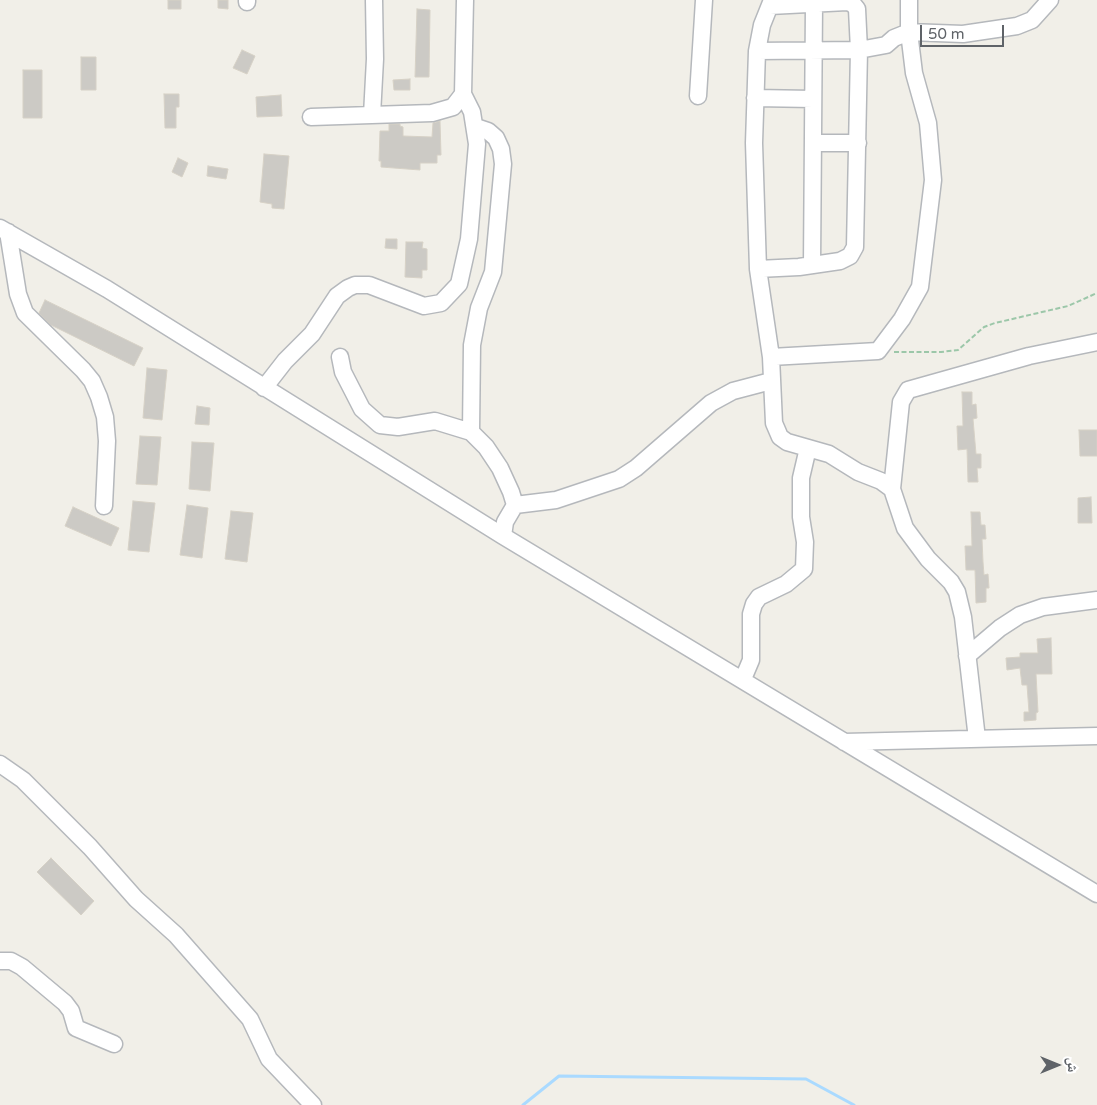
<!DOCTYPE html>
<meta charset="utf-8">
<style>
body{margin:0}
#map{position:relative;width:1097px;height:1105px;overflow:hidden;background:#f1efe8;font-family:"Varela Round","Noto Naskh Arabic",sans-serif}
canvas{display:block}
.north{position:absolute;left:1032px;top:1040px;width:50px;height:50px;-webkit-text-stroke:4px #fff;paint-order:stroke;rotate:90deg;font-size:14px;font-weight:700;line-height:20px;text-align:center;color:#5f6368}
.north::after{content:'';display:block;margin:auto;width:18px;height:22px;background:#5f6368;clip-path:polygon(50% 0,100% 100%,50% 72%,0 100%)}
.scale{position:absolute;left:920px;top:25px;width:84px;height:22px;box-sizing:border-box;border:2px solid #5f6368;border-top:0;padding-left:6px;font-size:15px;line-height:18px;white-space:nowrap;color:#5f6368;-webkit-text-stroke:4px #fff;paint-order:stroke}
</style>
<div id="map">
<canvas width="1097" height="1105"></canvas>
<div class="north">ش</div>
<div class="scale">50 m</div>
</div>
<script>
const g = document.querySelector('canvas').getContext('2d');
g.lineJoin = 'round';
function poly(rows) {
  const path = new Path2D();
  for (const r of rows) {
    path.moveTo(r[0], r[1]);
    for (let i = 2; i < r.length; i += 2) path.lineTo(r[i], r[i + 1]);
  }
  return path;
}
function stroke(path, color, width, dash) {
  g.strokeStyle = color;
  g.lineWidth = width;
  g.lineCap = dash ? 'butt' : 'round';
  g.setLineDash(dash || []);
  g.stroke(path);
}
function fill(path, color) {
  g.fillStyle = color;
  g.fill(path, 'evenodd');
}
stroke(poly([
 [523,1105,559,1076,806,1079,854,1105]
]), '#aadaff', 3);
const building = poly([
 [168,0,181,0,181,9,168,9,168,0],
 [218,0,228,0,228,9,218,8,218,0],
 [417,9,430,10,429,77,415,77,417,9],
 [242,50,255,56,247,74,233,68,242,50],
 [81,57,96,57,96,90,81,90,81,57],
 [23,70,42,70,42,118,23,118,23,70],
 [410,79,410,90,394,90,393,80,410,79],
 [164,94,179,94,179,107,176,107,176,128,165,128,164,94],
 [281,95,282,116,257,117,256,97,281,95],
 [440,121,441,155,437,155,437,163,420,163,420,170,381,167,381,161,379,161,380,131,389,131,389,124,400,124,400,126,403,127,403,136,432,137,433,123,440,121],
 [264,154,289,156,284,209,272,208,272,204,260,202,264,154],
 [178,158,188,163,182,177,172,172,178,158],
 [208,166,228,169,226,179,207,176,208,166],
 [386,239,397,239,397,249,385,248,386,239],
 [406,242,423,242,422,248,427,249,427,270,422,270,422,278,405,277,406,242],
 [45,300,143,348,134,366,51,325,39,313,45,300],
 [147,368,167,370,162,420,143,418,147,368],
 [962,392,972,392,972,405,976,404,977,418,973,419,976,454,981,454,981,468,977,468,978,482,968,482,967,449,958,450,957,426,963,426,962,392],
 [197,406,210,408,209,425,195,424,197,406],
 [1079,430,1097,430,1097,456,1080,456,1079,430],
 [140,436,161,437,157,485,136,484,140,436],
 [192,442,214,443,210,491,189,489,192,442],
 [1091,497,1092,523,1078,523,1078,498,1091,497],
 [133,501,155,503,149,552,128,550,133,501],
 [187,505,208,508,202,558,180,555,187,505],
 [73,507,119,528,111,546,65,526,73,507],
 [231,511,253,513,247,562,225,559,231,511],
 [971,512,980,512,981,525,985,525,986,539,982,539,983,562,984,575,988,574,989,588,986,588,986,602,976,603,975,570,966,570,965,546,972,546,971,512],
 [1051,638,1052,674,1036,674,1038,712,1036,713,1036,720,1024,721,1024,712,1029,712,1027,685,1022,685,1020,668,1007,670,1006,658,1020,657,1020,653,1038,653,1037,639,1051,638],
 [51,858,94,901,81,915,37,872,51,858]
]);
fill(building, '#cccac5');
stroke(building, '#d6d1c6', 1);
const minor = poly([
 [772,0,762,25,757,51,754,143,758,269,771,357,774,423,780,437,787,442,829,454,858,472,881,481,892,489,905,528,928,559,951,582,957,592,963,617,977,739],
 [247,2,247,0],
 [757,51,859,50,886,45,894,38,909,32,963,34,1017,26,1032,20,1050,0],
 [698,96,704,0],
 [755,98,813,99],
 [372,115,375,59,374,0],
 [311,117,432,113,453,107,463,94],
 [813,143,858,143],
 [0,228,107,289,503,536,1097,894],
 [8,232,18,294,25,313,83,370,92,381,99,397,105,417,107,441,104,506],
 [812,265,814,4],
 [758,269,799,267,840,261,850,256,855,247,859,50,857,9,853,4,847,2,770,6],
 [340,357,343,372,362,409,380,425,398,427,435,421,471,432,486,447,500,468,511,492,515,505],
 [771,357,878,351,902,319,920,287,933,180,928,123,914,73,909,32,909,0],
 [264,388,285,361,312,334,337,296,348,288,355,285,369,285,424,306,441,303,459,284,469,239,477,144,472,112,463,94,465,0],
 [471,432,472,345,479,308,493,272,503,164,501,149,496,138,488,131,476,127],
 [892,489,901,402,908,390,1029,356,1097,342],
 [503,536,505,522,515,505,556,500,619,479,636,468,711,403,733,391,771,381],
 [967,656,1000,628,1020,615,1043,607,1097,600],
 [743,679,751,660,751,614,754,604,759,597,786,584,804,569,805,542,801,517,801,478,808,448],
 [844,742,1097,736],
 [0,764,23,780,90,847,136,899,176,935,250,1019,269,1059,313,1105],
 [0,961,11,961,22,967,65,1003,71,1011,76,1028,114,1044]
]);
stroke(minor, '#b5b8bc', 19);
stroke(poly([
 [894,352,941,352,958,350,984,327,995,323,1068,306,1097,293]
]), '#9cc7a9', 2, [5, 2.5]);
stroke(minor, '#fff', 16);
</script>
